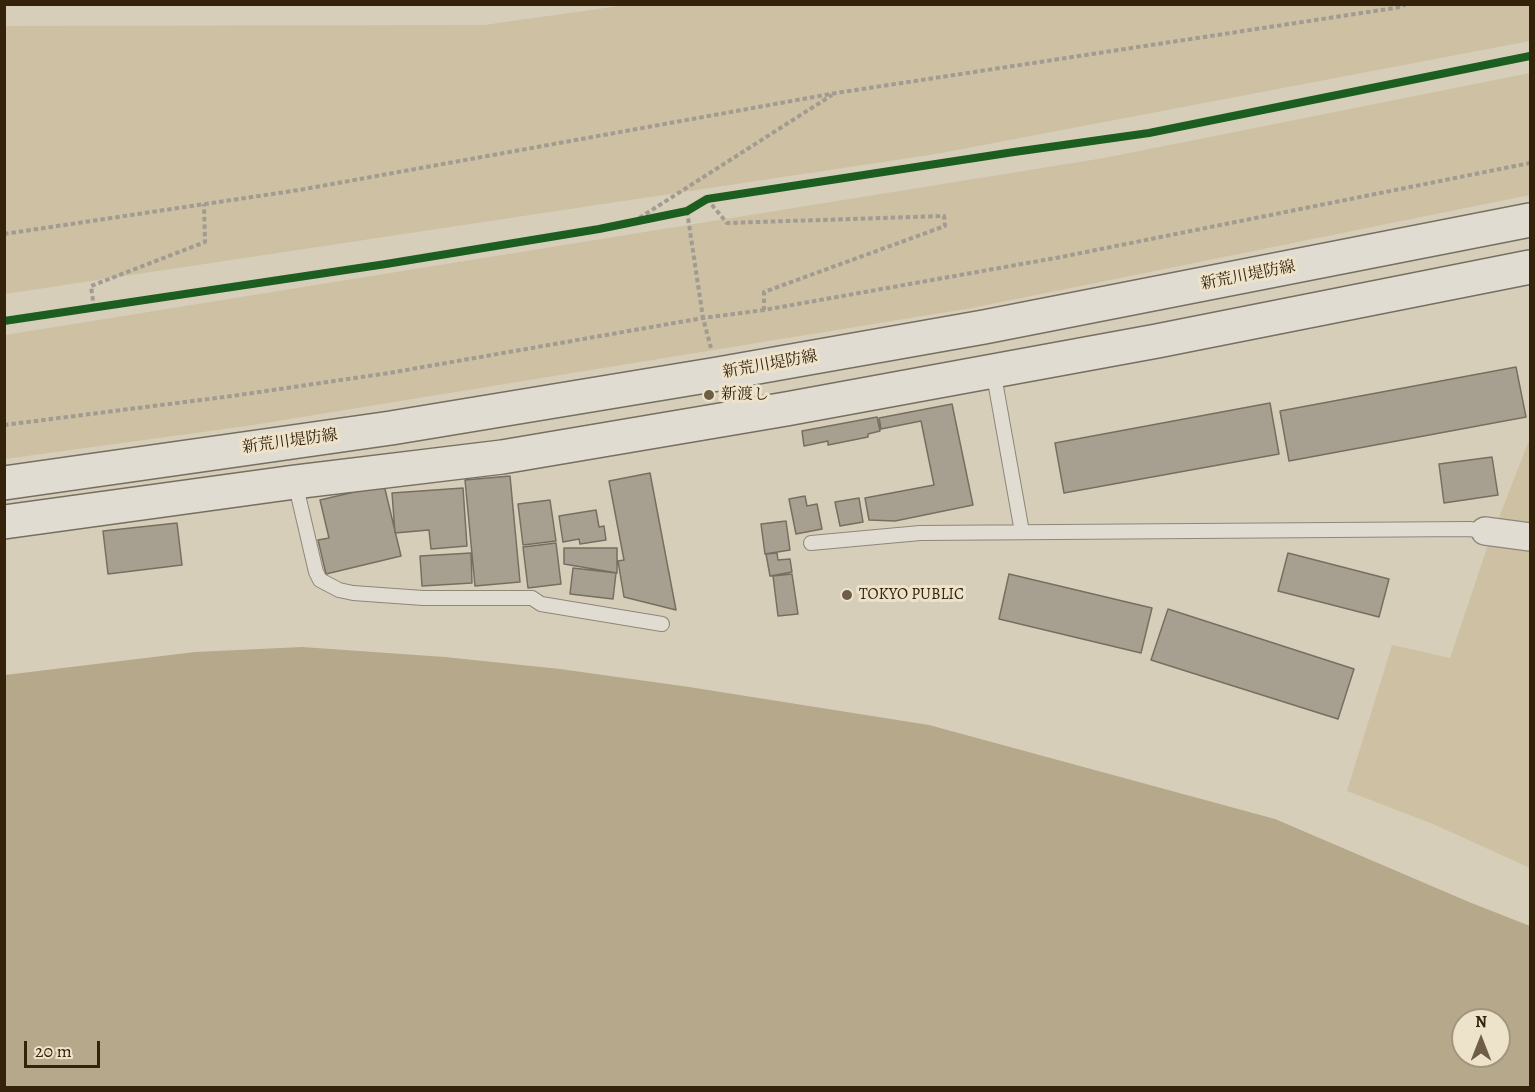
<!DOCTYPE html>
<meta charset="utf-8">
<style>
body{margin:0}
#map{position:relative;width:1535px;height:1092px;overflow:hidden;background:#d7ceba;font-family:Alegreya,serif}
canvas{display:block}
.frame{position:absolute;inset:0;border:6px solid #35220b;pointer-events:none}
.north{position:absolute;left:1451px;top:1008px;width:60px;height:60px;box-sizing:border-box;background:#ede2ca;border:2px solid #a3957e;border-radius:50%;rotate:0deg;font-size:16px;font-weight:700;line-height:24px;text-align:center;color:#35220b}
.north::after{content:'';display:block;margin:auto;width:21px;height:27px;background:#6e5e48;clip-path:polygon(50% 0,100% 100%,50% 72%,0 100%)}
.scale{position:absolute;left:24px;top:1041px;width:76px;height:27px;box-sizing:border-box;border:3px solid #35220b;border-top:0;padding-left:8px;font-size:18px;line-height:21px;white-space:nowrap;color:#35220b;-webkit-text-stroke:4px #ede2ca;paint-order:stroke}
</style>
<div id="map">
<canvas width="1535" height="1092"></canvas>
<div class="frame"></div>
<div class="north">N</div>
<div class="scale">20 m</div>
</div>
<script>
const g = document.querySelector('canvas').getContext('2d');
g.lineJoin = 'round';
function fill(path, color) {
  g.fillStyle = color;
  g.fill(path, 'evenodd');
}
function poly(rows) {
  const path = new Path2D();
  for (const r of rows) {
    path.moveTo(r[0], r[1]);
    for (let i = 2; i < r.length; i += 2) path.lineTo(r[i], r[i + 1]);
  }
  return path;
}
function stroke(path, color, width, dash) {
  g.strokeStyle = color;
  g.lineWidth = width;
  g.lineCap = dash ? 'butt' : 'round';
  g.setLineDash(dash || []);
  g.stroke(path);
}
function drawText(font, color, halo, rows, align = 'center') {
  g.font = font + ' Alegreya,"Noto Serif JP",serif';
  g.lineWidth = 6;
  g.setLineDash([]);
  g.textBaseline = 'middle';
  g.strokeStyle = halo;
  g.fillStyle = color;
  for (const [text, x, y, turn = 0] of rows) {
    g.save();
    g.translate(x, y);
    g.rotate((+turn || 0) * Math.PI / 180);
    g.textAlign = isNaN(turn) ? turn : align;
    if (halo) g.strokeText(text, 0, 0);
    g.fillText(text, 0, 0);
    g.restore();
  }
}
fill(poly([
 [633,4,1530,4,1530,41,936,154,5,294,5,26,484,25],
 [1530,73,1530,195,972,308,247,426,5,459,5,335,1104,158],
 [1530,438,1530,868,1433,824,1347,791,1392,645,1450,658,1487,548]
]), '#cec0a3');
fill(poly([
 [302,647,445,657,560,669,689,687,929,725,1275,819,1469,902,1530,926,1530,1087,5,1087,5,675,195,652],
 [1463,1020,1499,1020,1499,1056,1463,1056]
]), '#b6a88a');
const building = poly([
 [1516,367,1526,417,1289,461,1280,411,1516,367],
 [1270,403,1279,454,1064,493,1055,443,1270,403],
 [952,404,973,505,895,521,869,520,865,498,934,485,921,421,881,429,879,418,952,404],
 [877,417,880,431,868,434,868,437,828,445,828,441,804,446,802,431,877,417],
 [1492,457,1498,495,1444,503,1439,464,1492,457],
 [650,473,676,610,624,597,618,561,624,560,609,481,650,473],
 [510,476,520,582,475,586,465,480,510,476],
 [384,485,401,556,326,574,318,540,329,538,320,500,384,485],
 [463,488,467,546,431,549,429,530,395,533,392,493,463,488],
 [805,496,807,506,817,504,822,529,796,534,789,499,805,496],
 [859,498,863,522,840,526,835,502,859,498],
 [550,500,556,541,523,545,518,504,550,500],
 [596,510,599,527,604,526,606,540,580,544,579,539,563,542,559,516,596,510],
 [786,521,790,550,765,554,761,524,786,521],
 [177,523,182,565,108,574,103,531,177,523],
 [556,543,561,584,528,588,523,547,556,543],
 [564,548,617,548,617,573,564,564,564,548],
 [471,553,472,583,422,586,420,556,471,553],
 [777,553,778,560,790,559,792,572,770,576,766,554,777,553],
 [1288,553,1389,579,1379,617,1278,591,1288,553],
 [573,568,616,573,613,599,570,594,573,568],
 [792,574,798,614,778,616,773,576,792,574],
 [1009,574,1152,608,1141,653,999,619,1009,574],
 [1168,609,1354,669,1338,719,1151,660,1168,609]
]);
fill(building, '#a7a091');
stroke(building, '#766f61', 1.5);
const lane = poly([
 [993,370,1022,532],
 [295,482,316,572,320,580,339,590,353,593,423,598,532,598,541,604,662,624],
 [811,543,920,533,1469,529,1485,531]
]);
const street = poly([
 [1485,531,1530,537]
]);
const secondary = poly([
 [4,483,391,428,718,374,984,327,1530,220],
 [4,522,295,482,502,457,786,409,1157,341,1530,267]
]);
stroke(lane, '#8e8679', 16);
stroke(street, '#8e8679', 30);
stroke(secondary, '#766f61', 36);
stroke(poly([
 [707,199,727,223,944,216,945,226,764,292,764,310],
 [687,211,703,318,711,348],
 [633,222,832,95],
 [4,234,299,190,836,93,1401,7,1406,4],
 [94,308,91,286,205,242,204,204],
 [4,425,232,396,389,373,703,318,764,310,1061,257,1530,163]
]), '#a19b91', 4, [4.5, 3]);
stroke(lane, '#e0dcd1', 14);
stroke(street, '#e0dcd1', 27);
stroke(secondary, '#e0dcd1', 33);
stroke(poly([
 [4,321,386,264,599,229,687,211,707,199,1014,152,1149,133,1530,56]
]), '#1b5e20', 8);
for (const [x, y, r, color] of [
 [709,395,6,"#6e5e48"],
 [847,595,6,"#6e5e48"]
]) {
  const dot = new Path2D();
  dot.arc(x, y, r, 0, 2 * Math.PI);
  g.fillStyle = color;
  g.fill(dot);
  stroke(dot, '#ede2ca', 2);
}
drawText('16px', '#35220b', '#ede2ca', [
 ["新荒川堤防線",1248,276,-11],
 ["新荒川堤防線",770,365,-10],
 ["新荒川堤防線",290,442,-8]
]);
drawText('16px', '#35220b', '#ede2ca', [
 ["新渡し",721,395],
 ["TOKYO PUBLIC",859,595]
], 'left');
</script>
